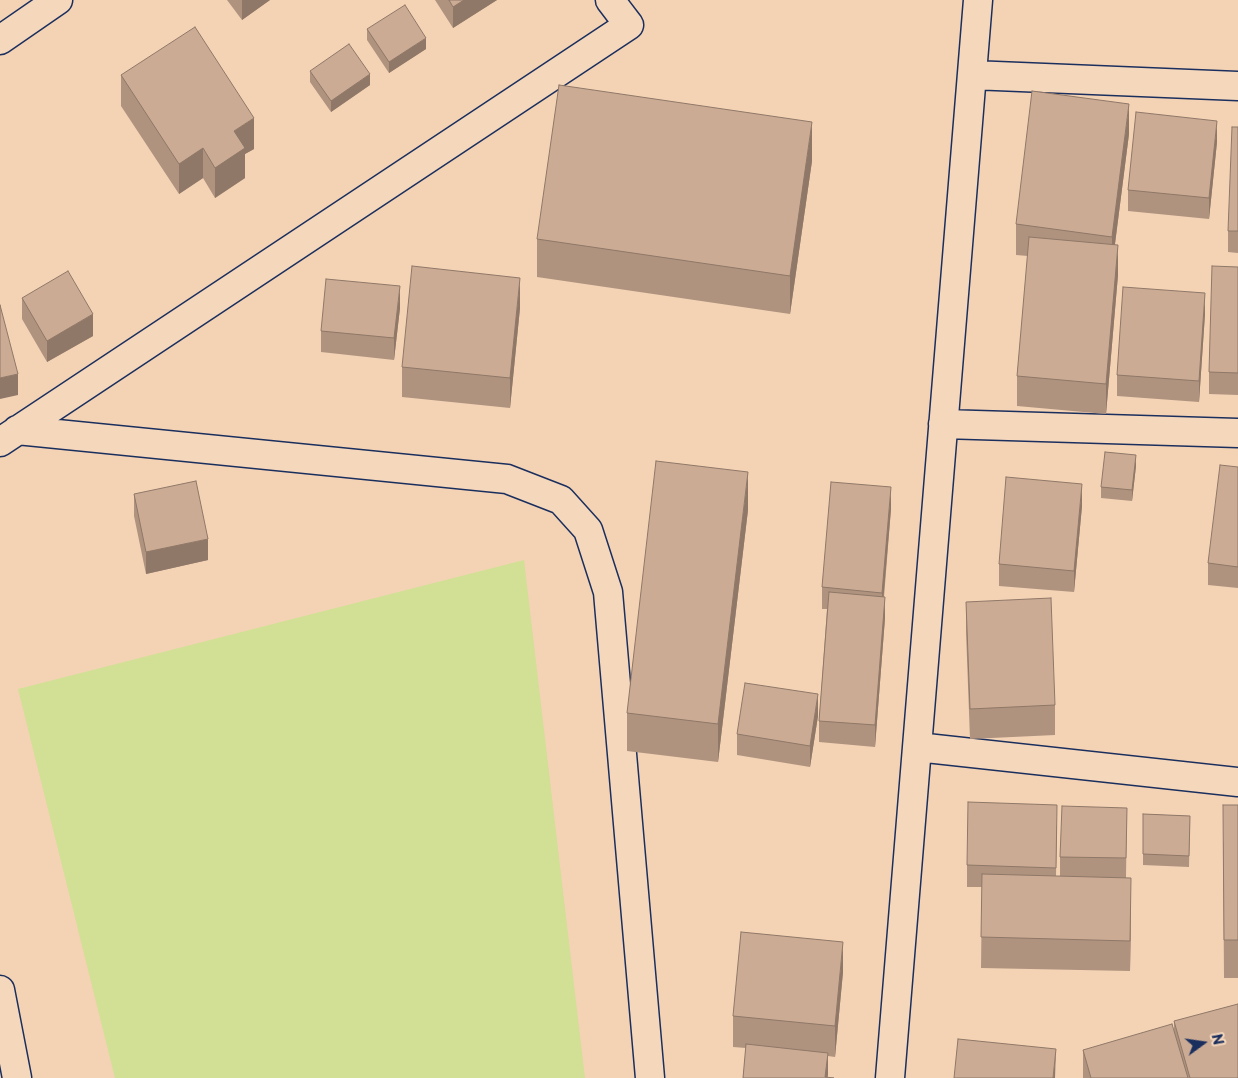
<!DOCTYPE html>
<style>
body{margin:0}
#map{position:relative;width:1238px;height:1078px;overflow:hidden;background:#f4d3b5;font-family:"Playpen Sans",sans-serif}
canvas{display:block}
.north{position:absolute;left:1178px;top:1018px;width:50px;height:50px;-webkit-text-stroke:4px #f5d7bb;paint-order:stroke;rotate:76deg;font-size:14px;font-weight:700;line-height:20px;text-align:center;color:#1b2f5e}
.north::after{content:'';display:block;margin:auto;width:18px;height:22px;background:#1b2f5e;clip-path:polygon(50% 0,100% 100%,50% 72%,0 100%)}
</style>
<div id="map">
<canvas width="1238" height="1078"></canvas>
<div class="north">N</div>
</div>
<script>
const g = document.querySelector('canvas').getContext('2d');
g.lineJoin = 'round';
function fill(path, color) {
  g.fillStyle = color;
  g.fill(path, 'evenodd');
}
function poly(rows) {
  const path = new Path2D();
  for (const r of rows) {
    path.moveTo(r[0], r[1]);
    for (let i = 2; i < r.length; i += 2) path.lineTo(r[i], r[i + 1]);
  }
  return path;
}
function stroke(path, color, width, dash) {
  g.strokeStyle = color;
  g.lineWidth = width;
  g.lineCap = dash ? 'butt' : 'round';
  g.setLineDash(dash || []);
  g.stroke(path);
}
fill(poly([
 [524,560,585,1078,115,1078,18,689]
]), '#d1e094');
const minor = poly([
 [972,75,1238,86],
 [943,424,1238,433],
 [17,430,507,479,561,500,588,530,608,592,650,1078],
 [0,442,629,25,610,0],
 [917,747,1238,782],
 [0,990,17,1078],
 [890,1078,978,0]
]);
const major = poly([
 [0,40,58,0]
]);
stroke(minor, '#1b2f5e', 31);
stroke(major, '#1b2f5e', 31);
stroke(minor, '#f5d7bb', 28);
stroke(major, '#f5d7bb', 28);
fill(poly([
 [227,0,270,0,242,20],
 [435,0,497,0,453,28],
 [367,29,426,49,389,73,367,40],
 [310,71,370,85,331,112,310,82],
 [121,75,254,149,245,154,245,178,215,198,203,178,179,194,121,106],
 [1238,127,1238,253,1228,252,1228,231],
 [1129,134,1115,244,1118,275,1106,414,1017,406,1017,376,1028,256,1016,255,1016,224],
 [1217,142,1209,219,1128,211,1128,190],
 [812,161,790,314,537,277,537,239],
 [1238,267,1238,395,1209,394,1209,372],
 [22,298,93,336,47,362,22,319],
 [400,308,394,360,321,352,321,331],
 [520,308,510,408,402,397,402,367],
 [1205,314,1199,402,1117,396,1117,375],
 [1136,466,1132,501,1101,498,1101,487],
 [1238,467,1238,588,1208,585,1208,563],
 [134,494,208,560,146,574,134,516],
 [1082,506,1074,592,999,586,999,564],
 [891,509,884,597,885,618,875,747,819,742,819,721,827,609,822,609,822,587],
 [748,510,718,762,627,751,627,713],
 [966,602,1055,705,1055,735,970,739,966,632],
 [818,716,810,767,737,755,737,734],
 [1238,805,1238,978,1224,978,1223,843],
 [1127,808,1126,877,1131,908,1130,971,981,968,982,887,967,887,967,865,1057,826,1056,876,1060,876,1060,857],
 [1143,814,1190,816,1189,867,1143,865],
 [843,972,835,1057,828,1056,828,1077,743,1078,746,1048,733,1047,733,1016],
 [1174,1021,1238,1078,1083,1078,1083,1050,1174,1031]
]), '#af937f');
fill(poly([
 [242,0,270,0,242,20],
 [464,0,497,0,453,28,453,7],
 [426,38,426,49,389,73,389,62],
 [370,74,370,85,331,112,331,101],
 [1129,104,1129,134,1112,267,1112,237],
 [254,118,254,149,245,154,245,178,215,198,215,168,234,131],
 [1217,121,1217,142,1209,219,1209,198],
 [812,122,812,161,790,314,790,276],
 [203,148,203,178,179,194,179,164],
 [1118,245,1118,275,1106,414,1106,384],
 [520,278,520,308,510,408,510,378],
 [400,286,400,308,394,360,394,338],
 [1205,293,1205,314,1199,402,1199,381],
 [93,314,93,336,47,362,47,341],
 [18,374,18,395,0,399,0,378],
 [1136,455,1136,466,1132,501,1132,490],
 [748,472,748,510,718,762,718,724],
 [1082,484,1082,506,1074,592,1074,571],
 [891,487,891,509,882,614,882,593],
 [208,539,208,560,146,574,146,552],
 [885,597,885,618,875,747,875,725],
 [818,694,818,716,810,767,810,746],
 [1131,878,1131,908,1130,971,1130,941],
 [843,942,843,972,835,1057,835,1026],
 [1056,1049,1055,1078,1053,1078],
 [828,1053,828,1074,827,1078,825,1078]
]), '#8f7868');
const building = poly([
 [449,0,464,0,453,7,449,0],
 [405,5,426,38,389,62,367,29,405,5],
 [195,27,254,118,234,131,245,148,215,168,203,148,179,164,121,75,195,27],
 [349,44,370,74,331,101,310,71,349,44],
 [559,85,812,122,790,276,537,239,559,85],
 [1032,91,1129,104,1112,237,1016,224,1032,91],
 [1136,112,1217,121,1209,198,1128,190,1136,112],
 [1232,127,1238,127,1238,231,1228,231,1232,127],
 [1029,237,1118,245,1106,384,1017,376,1029,237],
 [412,266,520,278,510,378,402,367,412,266],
 [1212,266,1238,267,1238,373,1209,372,1212,266],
 [68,271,93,314,47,341,22,298,68,271],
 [326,279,400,286,394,338,321,331,326,279],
 [1123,287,1205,293,1199,381,1117,375,1123,287],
 [0,305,18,374,0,378,0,305],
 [1105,452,1136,455,1132,490,1101,487,1105,452],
 [656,461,748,472,718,724,627,713,656,461],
 [1220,465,1238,467,1238,567,1208,563,1220,465],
 [1006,477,1082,484,1074,571,999,564,1006,477],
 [196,481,208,539,146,552,134,494,196,481],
 [831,482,891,487,882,593,822,587,831,482],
 [829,592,885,597,875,725,819,721,829,592],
 [1051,598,1055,705,970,709,966,602,1051,598],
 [745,683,818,694,810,746,737,734,745,683],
 [968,802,1057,805,1056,868,967,865,968,802],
 [1223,805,1238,805,1238,940,1224,940,1223,805],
 [1062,806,1127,808,1126,858,1060,857,1062,806],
 [1143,814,1190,816,1189,856,1143,854,1143,814],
 [982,874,1131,878,1130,941,981,937,982,874],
 [741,932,843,942,835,1026,733,1016,741,932],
 [1238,1004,1238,1078,1190,1078,1174,1021,1238,1004],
 [1172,1024,1188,1078,1091,1078,1083,1050,1172,1024],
 [958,1039,1056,1049,1053,1078,954,1078,958,1039],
 [746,1044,828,1053,825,1077,834,1078,743,1078,746,1044]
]);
fill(building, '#ccab94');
stroke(building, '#8f7868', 1);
</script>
